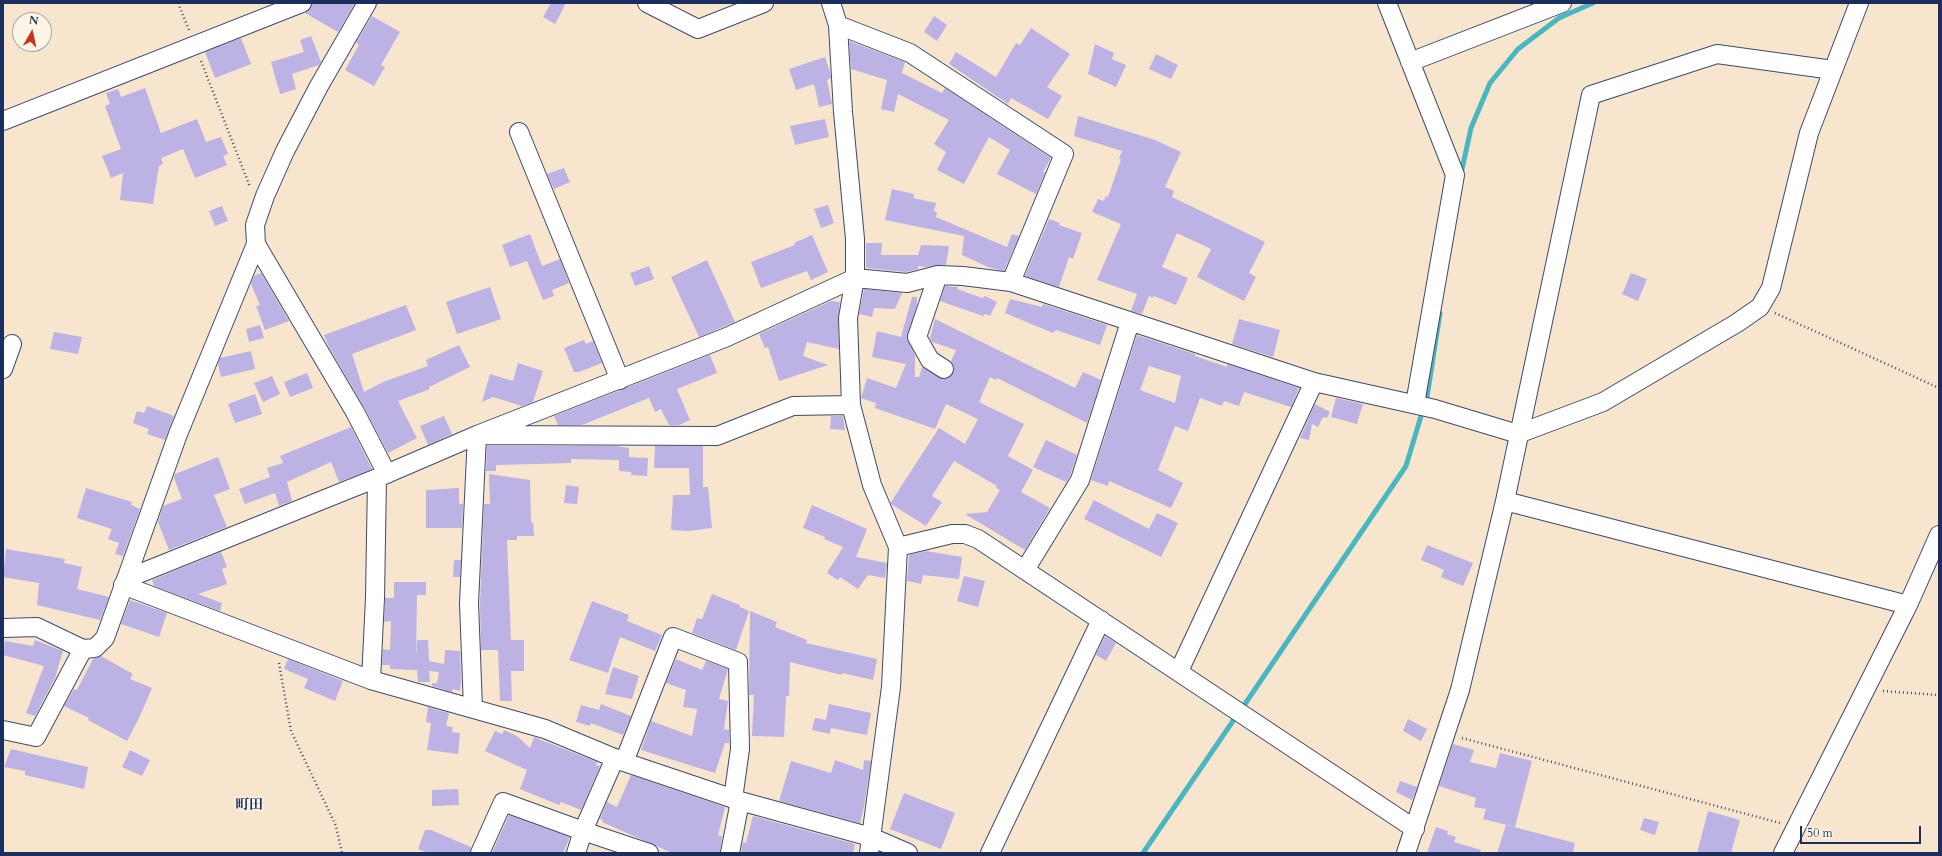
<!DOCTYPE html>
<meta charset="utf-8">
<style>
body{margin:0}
#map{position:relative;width:1942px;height:856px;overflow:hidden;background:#f7e6cd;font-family:Cardo,serif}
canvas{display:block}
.frame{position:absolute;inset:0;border:4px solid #1b2f5e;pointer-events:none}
.north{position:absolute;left:12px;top:12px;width:40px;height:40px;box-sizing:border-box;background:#fcf5e5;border:1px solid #a2a6af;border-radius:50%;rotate:9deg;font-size:11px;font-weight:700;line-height:16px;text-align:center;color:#1b2f5e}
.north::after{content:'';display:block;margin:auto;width:14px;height:18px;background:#c8321e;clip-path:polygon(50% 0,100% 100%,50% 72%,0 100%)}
.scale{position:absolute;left:1800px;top:826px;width:121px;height:18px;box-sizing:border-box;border:2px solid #1b2f5e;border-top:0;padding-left:5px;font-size:12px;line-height:14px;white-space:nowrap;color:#1b2f5e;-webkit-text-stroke:3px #fcf5e5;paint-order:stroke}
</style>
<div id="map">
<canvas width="1942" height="856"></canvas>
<div class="frame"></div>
<div class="north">N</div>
<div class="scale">50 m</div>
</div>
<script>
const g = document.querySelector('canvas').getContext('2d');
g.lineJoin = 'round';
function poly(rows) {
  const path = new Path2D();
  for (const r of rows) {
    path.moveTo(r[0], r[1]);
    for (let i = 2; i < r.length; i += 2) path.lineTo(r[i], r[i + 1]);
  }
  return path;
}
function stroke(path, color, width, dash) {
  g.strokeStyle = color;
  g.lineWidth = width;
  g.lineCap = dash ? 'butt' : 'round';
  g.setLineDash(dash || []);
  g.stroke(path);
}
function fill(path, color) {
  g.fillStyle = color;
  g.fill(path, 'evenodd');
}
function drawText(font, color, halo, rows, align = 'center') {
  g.font = font + ' Cardo,"Noto Serif JP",serif';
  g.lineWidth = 3;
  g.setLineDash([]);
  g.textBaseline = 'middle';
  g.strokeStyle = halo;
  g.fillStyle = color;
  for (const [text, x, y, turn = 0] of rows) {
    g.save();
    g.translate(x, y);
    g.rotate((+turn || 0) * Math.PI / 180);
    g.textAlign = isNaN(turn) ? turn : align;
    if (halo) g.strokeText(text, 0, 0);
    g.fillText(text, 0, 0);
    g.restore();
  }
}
stroke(poly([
 [1461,174,1471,128,1490,83,1518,49,1559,18,1593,3],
 [1427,397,1440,313],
 [1245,704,1406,466,1421,416],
 [1143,853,1235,718]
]), '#49b7c2', 5);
fill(poly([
 [312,3,355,3,338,32,305,13,310,9],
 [551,3,566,3,555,24,543,17],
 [372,16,400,32,381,65,385,67,374,86,345,70,359,45,356,43],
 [934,16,947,25,937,41,924,32],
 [1031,28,1070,54,1047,87,1062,96,1048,119,1011,98,1008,104,949,64,956,52,996,77,1016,43,1020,45],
 [311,36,321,62,319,65,292,74,296,89,280,94,271,62,304,52,300,40],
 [241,38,251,64,215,78,205,52],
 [849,41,905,62,902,73,942,93,945,88,1051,158,1043,172,1045,173,1036,194,997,174,1010,150,989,137,964,184,937,170,946,152,934,144,949,120,898,94,894,112,881,109,887,80,851,69],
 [1095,44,1114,53,1112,59,1126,65,1116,87,1088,74],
 [1156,54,1178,65,1171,79,1149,69],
 [825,57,830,72,831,78,827,80,832,104,819,107,814,84,796,90,789,69],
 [145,88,161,133,197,119,206,142,221,137,228,154,223,156,227,165,195,178,183,149,161,158,163,164,159,166,153,204,120,200,123,173,111,178,102,156,121,149,105,106,110,104,106,93,118,89,121,97],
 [1078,116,1155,140,1181,152,1165,187,1174,191,1172,197,1265,242,1249,273,1256,277,1244,301,1197,277,1211,249,1177,233,1162,267,1188,278,1176,305,1154,296,1153,298,1149,296,1142,314,1131,311,1137,294,1097,280,1121,224,1092,212,1098,199,1104,201,1106,196,1108,197,1121,159,1119,158,1122,151,1074,136],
 [825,119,829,137,795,145,790,126],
 [564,168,570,182,554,189,547,174],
 [892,189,914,194,913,198,936,203,934,211,937,212,936,217,1007,247,1012,234,1019,236,1004,271,988,267,962,255,964,236,885,220],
 [828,205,834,223,821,228,814,209],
 [222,206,228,221,215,226,209,211],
 [1049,219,1060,223,1059,225,1082,233,1073,259,1069,257,1059,287,1025,276],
 [530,234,542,266,560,259,569,283,552,290,554,296,543,300,527,261,510,267,502,245],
 [812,235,828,272,811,280,807,271,761,288,751,262,795,245,794,243],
 [866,243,882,243,881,255,918,255,921,245,949,246,946,265,926,267,918,266,918,269,906,272,866,268],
 [707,260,735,322,699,337,671,277],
 [649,266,654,279,635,286,630,273],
 [261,273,289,321,265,330,256,306,260,305,251,284,254,276],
 [1631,273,1647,279,1638,301,1622,294],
 [945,286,958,287,957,289,982,298,985,296,997,302,990,316,985,314,983,316,940,301],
 [490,287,501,319,457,334,446,302],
 [864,289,902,293,895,309,874,308,872,317,859,314],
 [912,297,917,297,917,305,907,338,915,355,915,377,919,377,922,367,943,379,948,378,953,374,954,369,951,361,956,350,932,342,930,338,935,319,1075,388,1083,372,1101,380,1087,423,997,378,996,380,990,377,979,402,1024,424,1008,456,1033,470,1021,492,1050,508,1025,550,965,514,987,512,1000,490,996,488,997,486,954,461,932,496,942,502,926,526,891,504,891,502,939,428,965,444,978,419,946,404,935,429,875,408,876,403,861,398,867,378,896,388,906,364,872,357,877,331,901,337],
 [1010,299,1042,307,1043,304,1107,325,1100,345,1056,330,1053,333,1005,313],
 [831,301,840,302,838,318,839,349,807,342,803,356,828,365,779,381,768,347,765,348,759,334],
 [406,305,416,330,352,354,364,392,383,382,428,366,426,360,459,345,470,367,429,387,430,389,398,401,417,438,388,453,364,407,329,347,324,335],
 [1239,319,1280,330,1273,357,1232,344],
 [260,325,264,338,249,342,246,329],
 [54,332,82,337,78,354,50,349],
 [1137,335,1195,354,1195,356,1227,367,1227,364,1299,388,1291,407,1244,392,1239,406,1224,401,1222,406,1200,398,1188,431,1175,426,1158,470,1183,483,1171,508,1109,481,1108,486,1091,480],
 [1149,366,1181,376,1175,403,1140,390],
 [584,340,586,344,593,341,602,363,579,372,574,372,564,348],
 [251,351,255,369,221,377,218,364,220,358],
 [710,355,717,373,677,389,690,420,679,425,669,425,661,409,655,412,649,398,582,425,558,425,554,416],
 [518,363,543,371,533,402,522,406,493,397,482,402,490,374,513,381],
 [307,373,313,388,290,397,284,382],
 [272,376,280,394,263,402,254,383],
 [255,394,262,414,235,423,228,404],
 [1336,398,1363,404,1357,424,1331,417],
 [1315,404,1330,412,1327,418,1323,417,1318,427,1312,424,1309,440,1300,438],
 [147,406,174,416,165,440,147,434,149,429,133,423,137,411,144,413],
 [444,416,452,434,428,445,420,426],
 [831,416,843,416,845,430,830,429],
 [351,427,372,469,339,482,331,462,287,482,292,501,279,506,275,493,245,504,239,489,270,477,267,468,283,463,280,456],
 [1046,440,1077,455,1070,476,1066,482,1033,467],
 [487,446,615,446,629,448,629,457,648,458,647,476,631,475,631,472,619,471,619,460,571,459,571,463,496,465,496,471,486,471],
 [655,446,703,446,703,487,708,487,712,528,688,531,671,530,673,495,690,495,689,468,654,468],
 [218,457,230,489,214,495,227,527,169,550,158,522,163,506,182,499,174,478,175,474],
 [489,474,530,480,531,522,533,522,534,536,517,536,517,540,507,540,511,640,524,640,524,671,511,671,512,701,500,701,498,650,481,650,480,603,484,504,490,504],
 [566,485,579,487,577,504,564,503],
 [86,488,132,502,131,505,140,509,123,556,115,554,119,543,108,539,112,529,77,518],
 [459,488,459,504,463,504,462,528,426,528,426,490],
 [1094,500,1149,529,1157,513,1178,523,1161,557,1084,519],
 [812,505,867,529,856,557,887,563,885,578,868,575,858,589,840,577,838,580,827,573,843,547,824,539,825,537,803,528],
 [1427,545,1473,563,1463,586,1441,577,1444,570,1421,560],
 [6,549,65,559,64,563,82,567,77,589,109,597,100,620,37,605,39,583,3,577],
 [926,551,962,557,959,579,923,575,921,584,907,581,909,555],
 [221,552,227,567,222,569,227,584,198,594,222,603,220,611,154,586,152,580],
 [454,560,461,560,460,577,453,577],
 [964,576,985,581,978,607,957,601],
 [394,582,426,582,426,595,417,595,416,659,417,640,428,640,429,661,444,664,445,650,460,651,461,681,460,691,453,689,452,692,432,686,432,683,437,683,439,672,429,671,430,682,418,682,417,670,390,669,390,665,382,665,383,649,390,650,391,621,384,622,385,598,394,598],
 [712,594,740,605,740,607,749,611,736,650,692,633,697,618,702,619],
 [130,600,167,613,159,637,121,624],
 [592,601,629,615,627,621,662,635,655,651,620,637,608,673,569,660],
 [750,611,777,622,775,627,807,640,806,643,877,659,873,680,842,673,842,675,790,662,789,696,786,696,784,737,752,736,754,695,749,695],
 [1105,636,1116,643,1106,661,1096,655],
 [35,640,63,651,55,678,35,716,26,713,44,666,3,655,5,641,33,646],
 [101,656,133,674,130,679,152,688,139,718,127,741,88,720,89,718,64,706,74,689,77,690,93,659],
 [288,659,343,681,335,701,304,688,308,679,284,669],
 [676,659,702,670,706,661,728,669,719,699,728,701,724,729,729,730,729,743,725,743,715,773,641,750,651,721,692,736,697,709,683,707,686,690,666,683],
 [613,667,639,676,632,699,605,694],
 [601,704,631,716,623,735,591,723,590,726,576,722,581,705,599,710],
 [829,704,871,713,867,735,831,728,830,734,812,730,815,718,826,720],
 [428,707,449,713,446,726,453,727,452,732,460,733,458,754,427,750,431,723,426,722],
 [1408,719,1427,729,1421,741,1403,731],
 [504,730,517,736,530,748,534,737,597,762,596,765,600,766,581,810,561,802,559,805,520,789,527,770,485,751,495,731,502,734],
 [1453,744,1474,750,1470,762,1496,768,1500,753,1532,761,1515,827,1483,819,1486,809,1474,807,1476,798,1439,786],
 [11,749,88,767,84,789,25,775,25,771,4,767],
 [130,750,150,760,142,776,122,767],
 [835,760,863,770,864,760,871,761,864,807,860,823,779,801,791,761,831,773],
 [631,775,725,807,718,835,722,836,720,853,672,853,602,822,603,820,600,819,607,802,617,807],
 [1400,781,1417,787,1412,800,1396,792],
 [458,789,459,805,432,806,432,790],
 [904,793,955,813,941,849,890,829],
 [1708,811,1740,820,1731,853,1697,853],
 [509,815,570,837,563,853,492,853],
 [753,816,855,844,853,853,741,853,743,842,746,843],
 [1644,818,1659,822,1655,835,1640,830],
 [1506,825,1575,843,1573,853,1497,853],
 [1436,827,1448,831,1447,834,1456,837,1454,842,1481,850,1480,853,1427,853],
 [425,830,431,830,471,847,470,853,427,853,418,849]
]), '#bdb2e4');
const minor = poly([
 [647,3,698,29,764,3],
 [831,3,838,25,843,112,855,239,855,278,848,318,851,405,872,485,898,547,891,687,869,853],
 [1387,3,1455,175,1415,404],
 [838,25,910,53,1064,154,1011,282],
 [1410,62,1562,3],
 [3,121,302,3],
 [519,132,620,380],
 [256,244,355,412,387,474],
 [938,275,917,337,930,360,944,369],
 [3,369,12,344],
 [1505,501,1908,605],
 [898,547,952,534,965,534,978,539,1415,829],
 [1025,570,1080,480,1130,322],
 [126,579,377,478,477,435,727,337,855,278,907,283,938,275,963,276,1011,282,1314,382,1435,409,1518,434,1603,402,1737,323,1760,307,1771,288,1809,133,1859,3],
 [123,585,371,680,545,729,624,762,740,801,871,837,908,853],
 [3,628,37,627,83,649,95,648,105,638,178,434,256,244,255,225,265,196,285,151,319,86,367,3],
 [1179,671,1314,382],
 [371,680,375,598,377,478],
 [473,708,469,603,477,435,717,436,793,406,851,405],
 [3,730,36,737,83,649],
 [615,758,583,831,649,853],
 [624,762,673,637,738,662,740,749,733,799],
 [480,853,503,802,583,831,576,853],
 [730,853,740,801],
 [990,853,1101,620],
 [1406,853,1460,690,1505,501,1591,95,1717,54,1833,70],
 [1783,853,1908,605,1939,535]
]);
stroke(minor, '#3c4a6f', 20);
stroke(poly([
 [178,3,189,30],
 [201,61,250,187],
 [1775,313,1939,388],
 [279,663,291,731,336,826,342,853],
 [1883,691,1939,695],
 [1462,738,1780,823]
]), '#3c4a6f', 2.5, [1, 3]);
stroke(minor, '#fff', 18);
drawText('bold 14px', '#1b2f5e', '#fcf5e5', [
 ["町田",249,806]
]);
</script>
